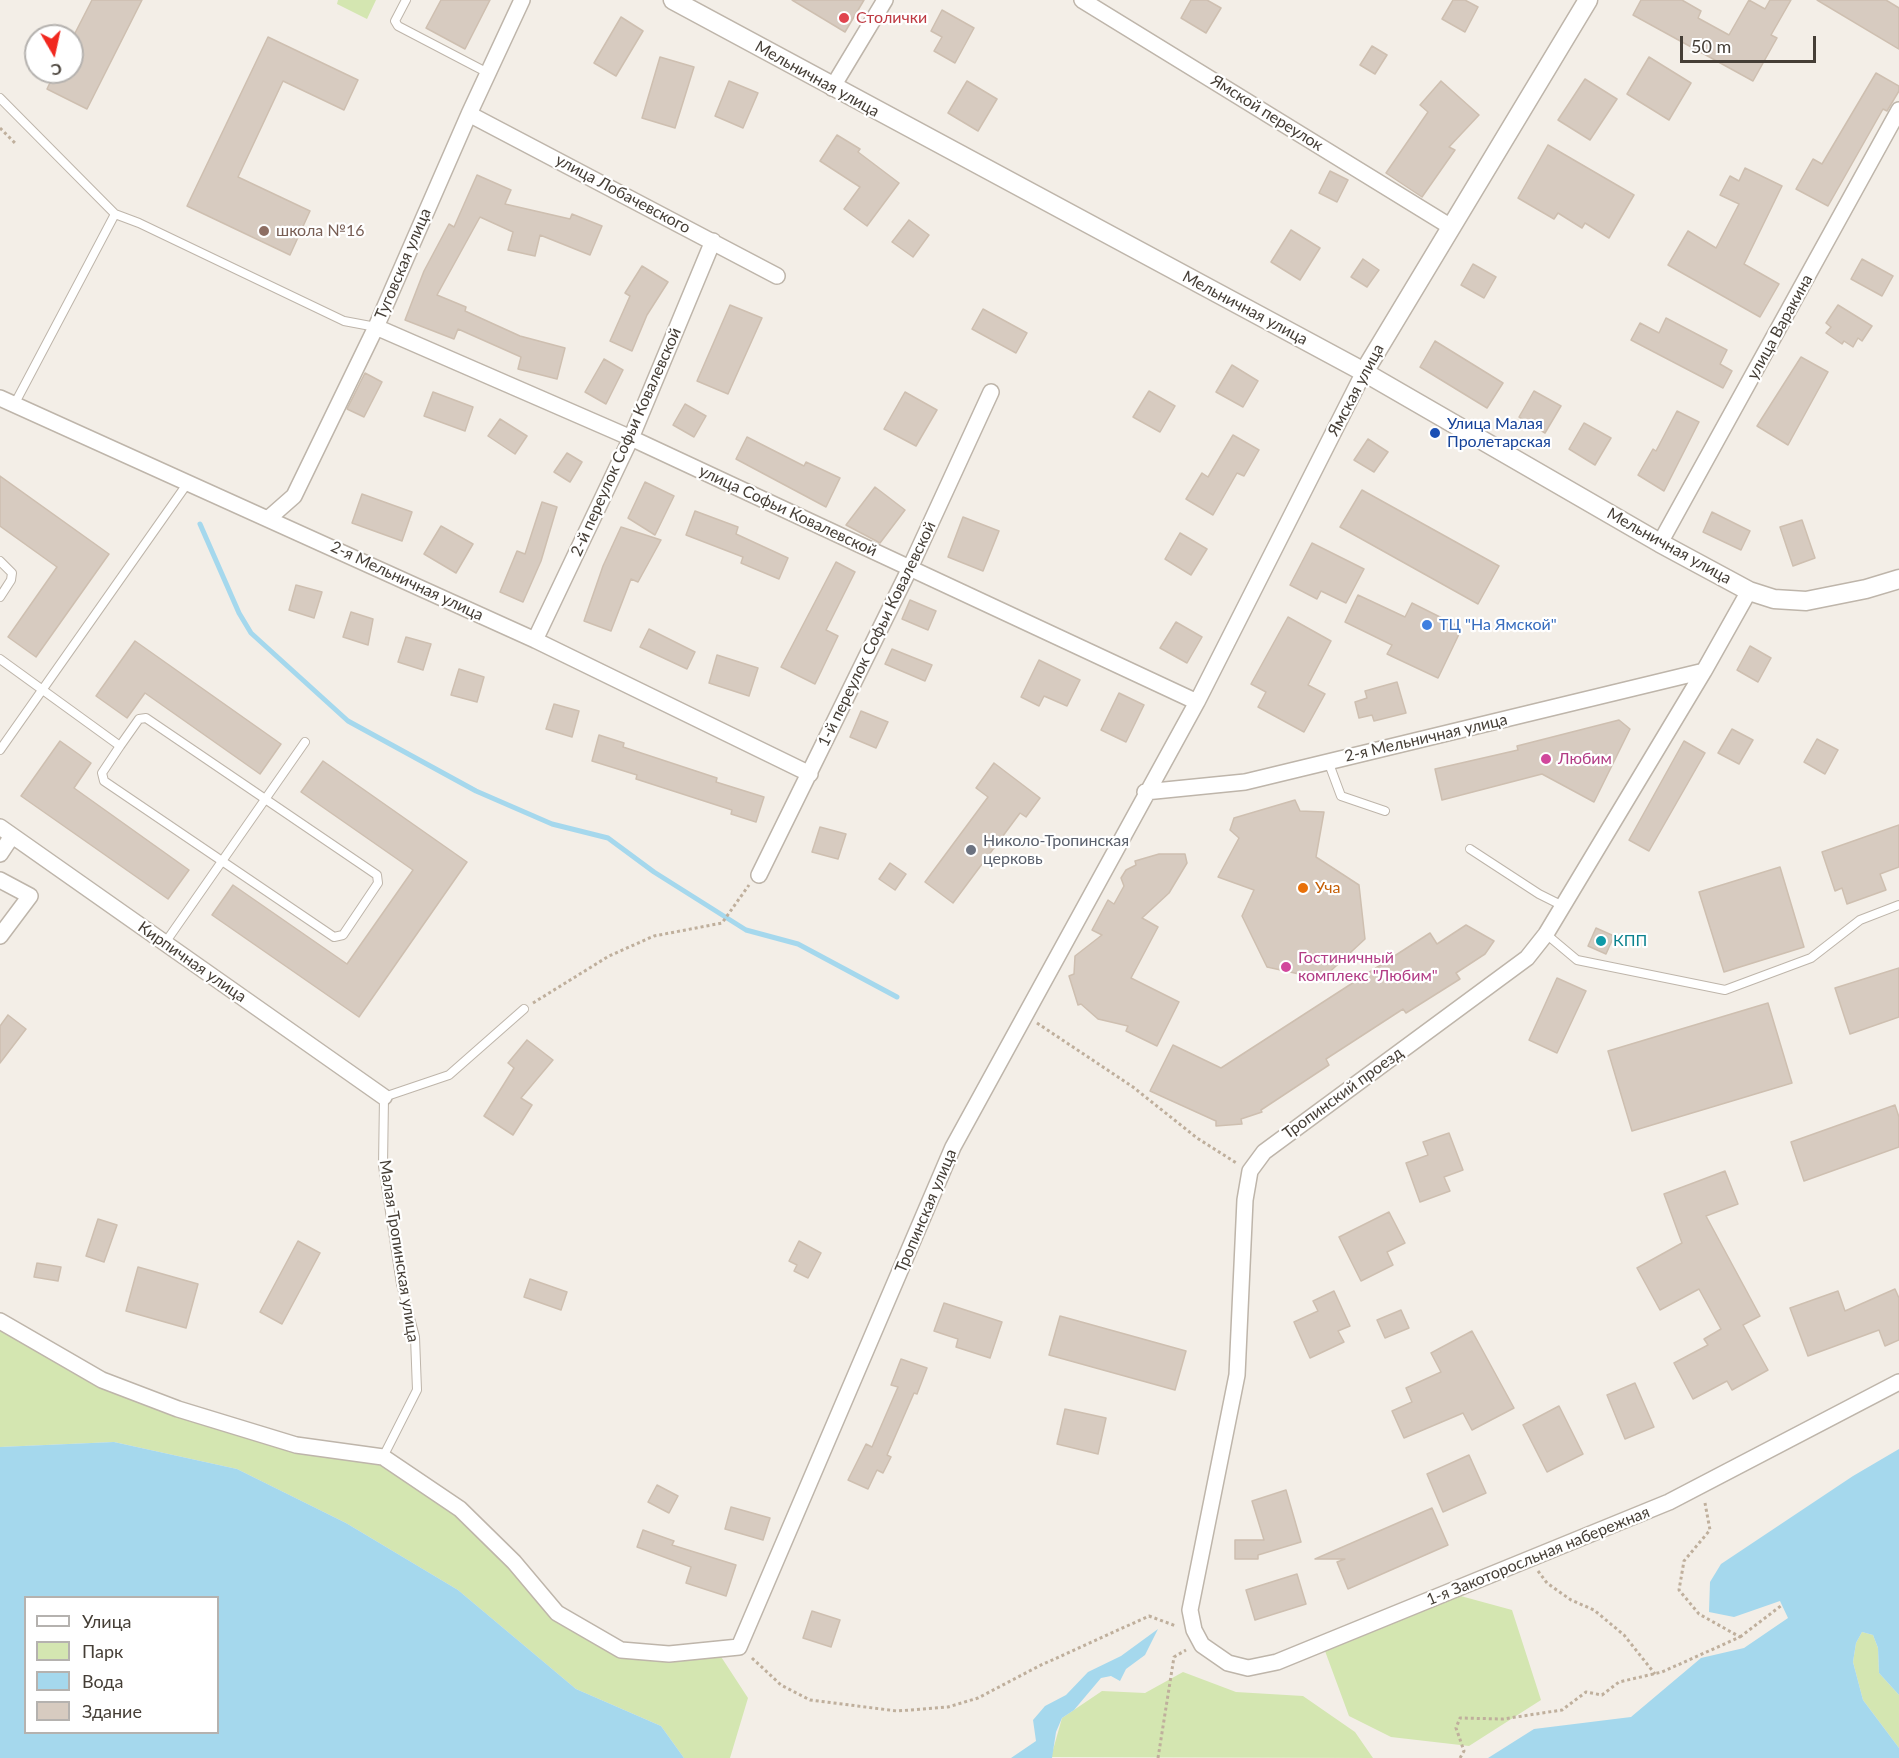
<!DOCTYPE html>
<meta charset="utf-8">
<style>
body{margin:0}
#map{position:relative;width:1899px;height:1758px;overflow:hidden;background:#f3eee7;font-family:Lato,sans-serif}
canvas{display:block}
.legend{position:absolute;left:24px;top:1596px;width:195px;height:138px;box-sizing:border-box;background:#fff;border:2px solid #b5b2af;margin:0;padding:8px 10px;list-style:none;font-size:18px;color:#453e36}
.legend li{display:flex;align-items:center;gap:12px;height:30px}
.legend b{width:30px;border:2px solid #b5b2af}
.north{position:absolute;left:24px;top:24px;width:60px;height:60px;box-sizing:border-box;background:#fff;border:2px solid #b5b2af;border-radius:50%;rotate:171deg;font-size:16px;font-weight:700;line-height:24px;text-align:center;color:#453e36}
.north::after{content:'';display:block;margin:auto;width:21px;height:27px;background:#f1281f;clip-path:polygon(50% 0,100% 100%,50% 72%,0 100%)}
.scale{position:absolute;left:1680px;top:36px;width:136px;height:27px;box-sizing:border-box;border:3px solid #453e36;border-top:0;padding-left:8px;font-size:18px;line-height:21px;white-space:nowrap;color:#453e36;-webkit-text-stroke:4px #fff;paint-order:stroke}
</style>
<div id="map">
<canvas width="1899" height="1758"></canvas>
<ul class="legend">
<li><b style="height:8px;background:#fff"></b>Улица</li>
<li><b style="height:16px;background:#d4e6b1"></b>Парк</li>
<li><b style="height:16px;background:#a5d8ed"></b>Вода</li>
<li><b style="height:16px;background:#d7cbc0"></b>Здание</li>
</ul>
<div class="north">С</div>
<div class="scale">50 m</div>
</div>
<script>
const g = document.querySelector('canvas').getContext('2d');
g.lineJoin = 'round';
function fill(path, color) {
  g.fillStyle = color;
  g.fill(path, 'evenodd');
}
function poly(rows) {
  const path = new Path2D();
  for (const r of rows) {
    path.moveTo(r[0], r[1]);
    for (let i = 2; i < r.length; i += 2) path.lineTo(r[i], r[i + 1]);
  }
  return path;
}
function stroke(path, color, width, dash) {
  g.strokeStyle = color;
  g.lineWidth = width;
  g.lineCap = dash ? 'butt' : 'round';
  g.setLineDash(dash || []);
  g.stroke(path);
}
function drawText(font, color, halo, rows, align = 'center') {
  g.font = font + ' Lato,sans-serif';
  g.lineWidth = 4.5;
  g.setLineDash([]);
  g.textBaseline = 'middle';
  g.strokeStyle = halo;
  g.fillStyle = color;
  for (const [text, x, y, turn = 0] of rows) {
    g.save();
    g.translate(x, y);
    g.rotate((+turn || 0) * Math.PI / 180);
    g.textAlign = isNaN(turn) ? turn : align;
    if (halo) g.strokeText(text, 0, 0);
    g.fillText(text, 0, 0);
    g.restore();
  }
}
fill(poly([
 [338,0,376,0,367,19,337,4],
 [0,1321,102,1380,296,1445,383,1457,432,1489,557,1613,620,1650,716,1649,748,1698,730,1758,684,1758,661,1726,576,1689,458,1590,346,1523,237,1469,114,1442,0,1447],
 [1457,1595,1512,1610,1541,1700,1469,1746,1391,1737,1349,1716,1325,1651],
 [1862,1632,1873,1635,1878,1648,1879,1673,1899,1695,1899,1748,1863,1700,1853,1662,1856,1643],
 [1183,1672,1236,1692,1303,1696,1355,1732,1373,1758,1051,1757,1062,1718,1102,1691,1145,1693]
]), '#d4e6b1');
fill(poly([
 [114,1442,237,1469,346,1523,458,1590,576,1689,661,1726,684,1758,0,1758,0,1447],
 [26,1598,218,1598,218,1732,26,1732],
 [1899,1449,1899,1695,1879,1673,1878,1648,1873,1635,1862,1632,1856,1643,1853,1662,1863,1700,1899,1748,1899,1758,1488,1758,1534,1729,1631,1717,1701,1658,1744,1648,1788,1618,1780,1601,1734,1617,1709,1612,1710,1582,1721,1564,1853,1476],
 [1158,1629,1145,1655,1126,1669,1120,1681,1111,1676,1101,1678,1074,1710,1062,1718,1056,1732,1052,1758,1011,1758,1036,1741,1033,1720,1045,1706,1066,1695,1088,1672,1121,1656]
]), '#a5d8ed');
stroke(poly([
 [200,524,239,613,251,633,348,721,476,791,552,824,608,838,654,872,746,930,798,944,897,997]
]), '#a5d8ed', 5);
const building = poly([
 [92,0,142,0,87,109,47,89,55,72,72,72,72,39,92,0],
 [441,0,490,0,465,49,426,28,441,0],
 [792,0,864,0,845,32,792,0],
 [1191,0,1207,0,1221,8,1206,33,1181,18,1191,0],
 [1453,0,1465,0,1478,7,1465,32,1442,19,1453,0],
 [1641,0,1682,0,1701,11,1698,18,1729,35,1749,0,1765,9,1770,0,1791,0,1771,35,1777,38,1753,81,1633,15,1641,0],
 [1817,0,1886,0,1899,8,1899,49,1817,0],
 [942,10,974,28,955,63,934,51,942,37,931,31,942,10],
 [621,17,643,31,616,76,594,63,621,17],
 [268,37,358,80,344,110,283,81,238,177,310,211,290,255,187,206,268,37],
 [1372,46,1387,55,1375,74,1360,65,1372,46],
 [660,57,694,67,675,128,642,118,660,57],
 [1649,57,1691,83,1669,120,1627,94,1649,57],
 [1876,73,1899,86,1899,91,1887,111,1883,109,1828,206,1796,189,1813,159,1822,164,1876,73],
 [1585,79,1617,99,1590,140,1558,120,1585,79],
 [729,81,758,93,743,128,715,116,729,81],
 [967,81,997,99,978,131,948,113,967,81],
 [1441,81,1479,115,1449,147,1455,150,1422,197,1386,173,1428,112,1420,105,1441,81],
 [837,135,860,149,858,152,899,183,867,226,844,209,860,187,820,161,837,135],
 [1548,145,1634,195,1609,238,1585,223,1582,228,1558,213,1554,219,1518,198,1548,145],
 [1745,168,1782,186,1744,264,1779,284,1760,317,1668,265,1688,231,1716,248,1739,204,1720,195,1730,176,1739,181,1745,168],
 [1330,171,1348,180,1337,202,1319,193,1330,171],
 [477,175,511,190,505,204,570,219,572,214,602,226,590,255,540,235,535,256,508,250,513,232,480,217,437,295,466,307,465,311,520,336,565,348,557,379,518,369,521,357,458,329,454,339,405,320,424,271,449,224,454,227,477,175],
 [909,220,929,235,913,257,892,242,909,220],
 [1291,230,1320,248,1300,280,1271,262,1291,230],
 [1363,259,1379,270,1367,287,1351,277,1363,259],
 [1862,259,1893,276,1882,296,1851,279,1862,259],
 [1473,264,1496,277,1484,298,1461,285,1473,264],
 [642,266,668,282,647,315,632,351,610,341,630,296,625,293,642,266],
 [730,305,762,318,728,394,697,381,730,305],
 [1838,305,1872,326,1862,341,1858,338,1853,347,1844,341,1842,344,1826,333,1831,327,1826,323,1838,305],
 [983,309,1027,333,1016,353,972,329,983,309],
 [1666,318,1727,350,1720,364,1732,371,1723,388,1631,340,1640,323,1659,333,1666,318],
 [1435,341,1503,383,1487,408,1420,367,1435,341],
 [1801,357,1828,372,1788,445,1757,426,1801,357],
 [604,359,623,370,606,404,585,392,604,359],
 [1232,365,1258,381,1243,407,1216,392,1232,365],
 [365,373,382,382,364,417,347,409,365,373],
 [1149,391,1175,406,1160,432,1133,417,1149,391],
 [1534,391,1561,406,1545,433,1519,417,1534,391],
 [433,392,473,407,465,431,424,416,433,392],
 [905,392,937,410,916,446,884,429,905,392],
 [685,404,706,416,694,437,673,425,685,404],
 [1677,411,1699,422,1664,491,1638,475,1653,449,1656,451,1677,411],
 [500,419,527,436,515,454,488,436,500,419],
 [1584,423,1611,438,1595,465,1569,449,1584,423],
 [1233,435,1259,450,1244,476,1237,473,1213,515,1186,499,1202,473,1208,477,1233,435],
 [747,437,804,466,806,462,840,478,826,507,736,459,747,437],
 [1368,439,1388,452,1374,472,1354,460,1368,439],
 [567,453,582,462,570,482,554,472,567,453],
 [0,476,109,554,36,657,8,637,57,567,0,526,0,476],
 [645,482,674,496,655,535,628,518,645,482],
 [875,487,905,510,880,543,846,525,875,487],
 [1362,490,1499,566,1478,604,1340,527,1362,490],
 [362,494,412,512,402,541,352,523,362,494],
 [542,502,557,507,541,561,523,602,500,592,517,551,525,554,542,502],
 [695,511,738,527,736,534,788,558,779,579,741,563,743,557,686,535,695,511],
 [1712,512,1750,531,1741,550,1703,532,1712,512],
 [963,517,999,531,983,571,948,557,963,517],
 [1802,520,1815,558,1793,566,1780,527,1802,520],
 [441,526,473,544,456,573,424,554,441,526],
 [621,527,661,540,638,582,631,579,611,631,584,621,603,566,621,527],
 [1180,533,1207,549,1191,575,1165,559,1180,533],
 [1312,543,1364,569,1346,603,1321,591,1317,599,1290,585,1312,543],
 [836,562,855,572,826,630,838,636,815,684,781,667,836,562],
 [296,585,322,592,314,618,289,610,296,585],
 [1358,595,1405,617,1412,603,1462,628,1438,678,1387,654,1392,645,1345,622,1358,595],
 [910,600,936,611,928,630,902,619,910,600],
 [351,612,373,619,368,645,343,637,351,612],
 [1288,617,1331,641,1308,685,1325,694,1304,732,1258,707,1266,692,1251,684,1288,617],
 [1176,622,1202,637,1187,663,1160,648,1176,622],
 [649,629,695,652,687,669,640,647,649,629],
 [406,637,431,644,423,670,398,662,406,637],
 [135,641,281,744,260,774,145,693,127,718,96,696,135,641],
 [1750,646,1771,658,1758,682,1737,670,1750,646],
 [892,649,932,665,925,681,885,664,892,649],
 [717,655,758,668,749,696,709,683,717,655],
 [1039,660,1080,680,1067,706,1044,696,1039,706,1021,697,1039,660],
 [459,669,484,677,477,702,451,695,459,669],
 [1397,682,1406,713,1374,721,1372,715,1359,718,1355,702,1367,698,1365,691,1397,682],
 [1119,693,1144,705,1126,742,1101,730,1119,693],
 [554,704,579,711,572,737,546,729,554,704],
 [861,711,888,722,876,748,850,737,861,711],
 [1619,720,1630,729,1594,802,1542,774,1442,800,1435,769,1518,750,1517,746,1619,720],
 [1732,729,1753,740,1739,764,1718,753,1732,729],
 [599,735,624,743,623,747,717,778,716,782,764,797,756,822,731,814,732,810,636,779,637,775,592,761,599,735],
 [1817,739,1838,750,1825,774,1804,762,1817,739],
 [60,741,91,763,74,788,189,870,168,899,21,796,60,741],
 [1684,741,1705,753,1649,851,1629,840,1684,741],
 [323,761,467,862,359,1017,212,915,233,885,347,964,413,870,301,792,323,761],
 [994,763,1040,798,1026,817,1020,813,953,903,925,882,988,797,976,788,994,763],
 [1295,800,1300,811,1324,812,1316,857,1359,885,1365,939,1322,979,1267,967,1242,916,1254,890,1218,877,1239,838,1230,830,1234,818,1295,800],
 [1899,825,1899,867,1880,874,1886,890,1847,904,1842,888,1835,891,1822,852,1899,825],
 [820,827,846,834,838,859,812,852,820,827],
 [1159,854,1185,854,1187,863,1169,893,1142,918,1158,927,1131,978,1179,1002,1157,1046,1126,1031,1128,1026,1098,1019,1081,1004,1078,1005,1069,976,1074,974,1075,956,1102,935,1092,930,1108,900,1114,904,1124,886,1121,878,1126,870,1136,865,1135,861,1159,854],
 [890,863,906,874,895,890,879,879,890,863],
 [1780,867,1804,947,1724,972,1699,892,1780,867],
 [1466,925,1494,941,1485,954,1456,973,1460,979,1406,1013,1403,1009,1326,1059,1329,1065,1261,1110,1262,1112,1241,1119,1242,1124,1216,1126,1216,1121,1150,1091,1173,1045,1221,1068,1430,933,1437,944,1466,925],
 [1596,928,1614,936,1606,954,1588,946,1596,928],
 [1899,968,1899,1017,1850,1034,1835,988,1899,968],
 [1557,978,1586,991,1557,1053,1529,1040,1557,978],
 [1768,1003,1792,1083,1632,1131,1608,1051,1768,1003],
 [8,1015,26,1029,0,1063,0,1026,8,1015],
 [527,1040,553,1060,521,1098,532,1105,513,1135,484,1116,514,1068,508,1063,527,1040],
 [1895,1105,1899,1117,1899,1147,1804,1181,1791,1142,1895,1105],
 [1449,1133,1463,1170,1444,1177,1450,1191,1420,1202,1406,1163,1428,1155,1423,1142,1449,1133],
 [1725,1171,1738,1204,1706,1216,1760,1316,1743,1325,1768,1370,1732,1390,1727,1381,1693,1399,1674,1363,1708,1345,1704,1339,1721,1329,1699,1289,1660,1310,1637,1268,1682,1243,1664,1194,1725,1171],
 [1389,1212,1405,1243,1387,1252,1393,1265,1361,1281,1339,1237,1389,1212],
 [98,1219,117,1225,104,1262,86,1256,98,1219],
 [298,1241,320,1253,282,1324,260,1312,298,1241],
 [799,1241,821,1253,808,1278,794,1271,797,1265,789,1261,799,1241],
 [37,1263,61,1267,58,1281,34,1277,37,1263],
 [138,1267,198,1284,186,1328,126,1311,138,1267],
 [530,1279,567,1292,561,1310,524,1297,530,1279],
 [1895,1289,1899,1298,1899,1340,1885,1346,1879,1330,1808,1356,1790,1308,1838,1291,1845,1311,1895,1289],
 [1334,1291,1350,1326,1338,1331,1344,1342,1310,1358,1294,1322,1318,1311,1313,1301,1334,1291],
 [944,1303,1002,1322,990,1358,956,1347,958,1339,934,1331,944,1303],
 [1401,1310,1409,1328,1385,1338,1377,1320,1401,1310],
 [1060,1316,1186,1351,1175,1390,1049,1355,1060,1316],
 [1472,1331,1514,1408,1472,1430,1463,1413,1404,1438,1392,1411,1412,1402,1406,1388,1441,1372,1431,1353,1472,1331],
 [901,1359,927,1368,917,1394,914,1393,887,1455,891,1457,883,1473,877,1470,868,1489,848,1480,866,1444,872,1447,898,1387,891,1385,901,1359],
 [1635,1383,1654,1427,1625,1439,1607,1395,1635,1383],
 [1559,1406,1583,1454,1547,1472,1523,1425,1559,1406],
 [1065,1409,1106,1418,1098,1454,1057,1444,1065,1409],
 [1469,1455,1486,1493,1443,1512,1427,1474,1469,1455],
 [657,1485,678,1496,669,1513,648,1502,657,1485],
 [1286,1490,1301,1542,1258,1555,1258,1559,1235,1559,1235,1540,1264,1540,1252,1501,1286,1490],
 [731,1507,770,1518,763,1540,725,1529,731,1507],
 [1432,1508,1448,1545,1391,1570,1348,1589,1337,1562,1345,1559,1315,1559,1432,1508],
 [643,1530,674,1541,672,1545,736,1565,726,1596,686,1583,691,1567,637,1547,643,1530],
 [1297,1574,1306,1604,1255,1620,1246,1590,1297,1574],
 [812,1611,840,1620,831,1647,803,1638,812,1611]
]);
fill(building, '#d7cbc0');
stroke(building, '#cebfb0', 1.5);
const service = poly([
 [406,0,395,21,398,26,488,73],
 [0,98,115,214,139,223,344,321,376,327],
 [14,405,115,214],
 [0,561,12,573,11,580,0,597],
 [0,659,120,746,102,773,104,781,334,937,343,935,378,883,377,875,146,718,139,719,120,746],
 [0,750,187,484],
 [1328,761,1341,796,1385,811],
 [1470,849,1539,894,1563,906],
 [1546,934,1577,960,1725,990,1811,958,1860,920,1899,905],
 [165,943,305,742],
 [383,1457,417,1390,415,1337,401,1284,383,1166,384,1097,449,1075,524,1009]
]);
const minor = poly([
 [1082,0,1451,227],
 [832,88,885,0],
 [469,114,777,276],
 [376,327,631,438,1197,702],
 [0,398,535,640,810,774],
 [269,518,294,496,376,327,469,114,522,0],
 [1660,543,1899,110],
 [1749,591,1704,671,1546,934,1527,958,1264,1152,1250,1171,1245,1200,1237,1375,1190,1610,1194,1630,1202,1645,1228,1663,1248,1668,1277,1662,1669,1502,1899,1382],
 [535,640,631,438,713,241],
 [1145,792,1245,782,1704,671],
 [0,827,384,1097],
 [0,854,12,836],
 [759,875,910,568,991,392],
 [0,880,30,896,0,936],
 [0,1321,102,1380,178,1409,296,1445,383,1457,460,1509,514,1562,557,1613,621,1650,669,1654,739,1647,953,1147,1197,702,1364,372]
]);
const tertiary = poly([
 [673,0,1364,372,1660,543,1749,591,1774,599,1806,601,1866,589,1899,579],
 [1364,372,1588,0]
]);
stroke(service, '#beb5aa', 10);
stroke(minor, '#beb5aa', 18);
stroke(tertiary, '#beb5aa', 21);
stroke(poly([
 [0,128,15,143],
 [533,1003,609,956,654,936,722,923,749,885],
 [1037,1023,1133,1087,1197,1138,1238,1164],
 [1538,1571,1547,1583,1571,1600,1594,1610,1624,1635,1655,1674],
 [1740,1637,1782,1605],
 [752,1658,781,1685,810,1700,897,1711,948,1707,978,1698,1039,1666,1149,1616,1176,1626],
 [1158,1758,1174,1657,1186,1650],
 [1460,1758,1464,1751,1456,1728,1460,1718,1503,1719,1562,1710,1586,1692,1602,1695,1619,1682,1662,1672,1740,1637,1699,1614,1679,1590,1684,1561,1710,1530,1705,1503]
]), '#bfaf9c', 3, [3, 3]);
stroke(service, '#fff', 8);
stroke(minor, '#fff', 15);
stroke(tertiary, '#fff', 18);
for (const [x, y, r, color] of [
 [844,18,6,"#e0444e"],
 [264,231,6,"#8d6e63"],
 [1435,433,6,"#1a4fb4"],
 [1427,625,6,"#3f7fe0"],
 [1546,759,6,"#d1479c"],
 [971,850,6,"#6b7280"],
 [1303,888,6,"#e8710a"],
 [1601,941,6,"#0f9aa8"],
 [1286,967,6,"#d1479c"]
]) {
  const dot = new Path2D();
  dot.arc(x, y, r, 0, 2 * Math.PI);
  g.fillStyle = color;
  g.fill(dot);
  stroke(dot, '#fff', 2);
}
drawText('16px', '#be3a42', '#fff', [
 ["Столички",856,18]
], 'left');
drawText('16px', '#453e36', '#fff', [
 ["Мельничная улица",817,79,29],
 ["Ямской переулок",1267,113,32],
 ["улица Лобачевского",623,194,28],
 ["Туговская улица",403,264,-67],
 ["Мельничная улица",1245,308,28],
 ["улица Варакина",1780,327,-61],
 ["Ямская улица",1356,390,-62],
 ["2-й переулок Софьи Ковалевской",626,442,-66],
 ["улица Софьи Ковалевской",788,511,25],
 ["Мельничная улица",1669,546,29],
 ["2-я Мельничная улица",407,581,25],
 ["1-й переулок Софьи Ковалевской",877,634,-64],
 ["2-я Мельничная улица",1426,738,-13],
 ["Кирпичная улица",192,962,35],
 ["Тропинский проезд",1343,1093,-36],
 ["Тропинская улица",926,1211,-67],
 ["Малая Тропинская улица",399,1251,81],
 ["1-я Закоторосльная набережная",1538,1556,-22]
]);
drawText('16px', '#785e54', '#fff', [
 ["школа №16",276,231]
], 'left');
drawText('16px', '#164399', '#fff', [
 ["Улица Малая",1447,424],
 ["Пролетарская",1447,442]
], 'left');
drawText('16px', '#366cbe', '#fff', [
 ["ТЦ \"На Ямской\"",1439,625]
], 'left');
drawText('16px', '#b23c85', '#fff', [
 ["Любим",1558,759],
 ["Гостиничный",1298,958],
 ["комплекс \"Любим\"",1298,976]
], 'left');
drawText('16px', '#5b616d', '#fff', [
 ["Николо-Тропинская",983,841],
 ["церковь",983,859]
], 'left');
drawText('16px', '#c56008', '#fff', [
 ["Уча",1315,888]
], 'left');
drawText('16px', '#0d838f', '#fff', [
 ["КПП",1613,941]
], 'left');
</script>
